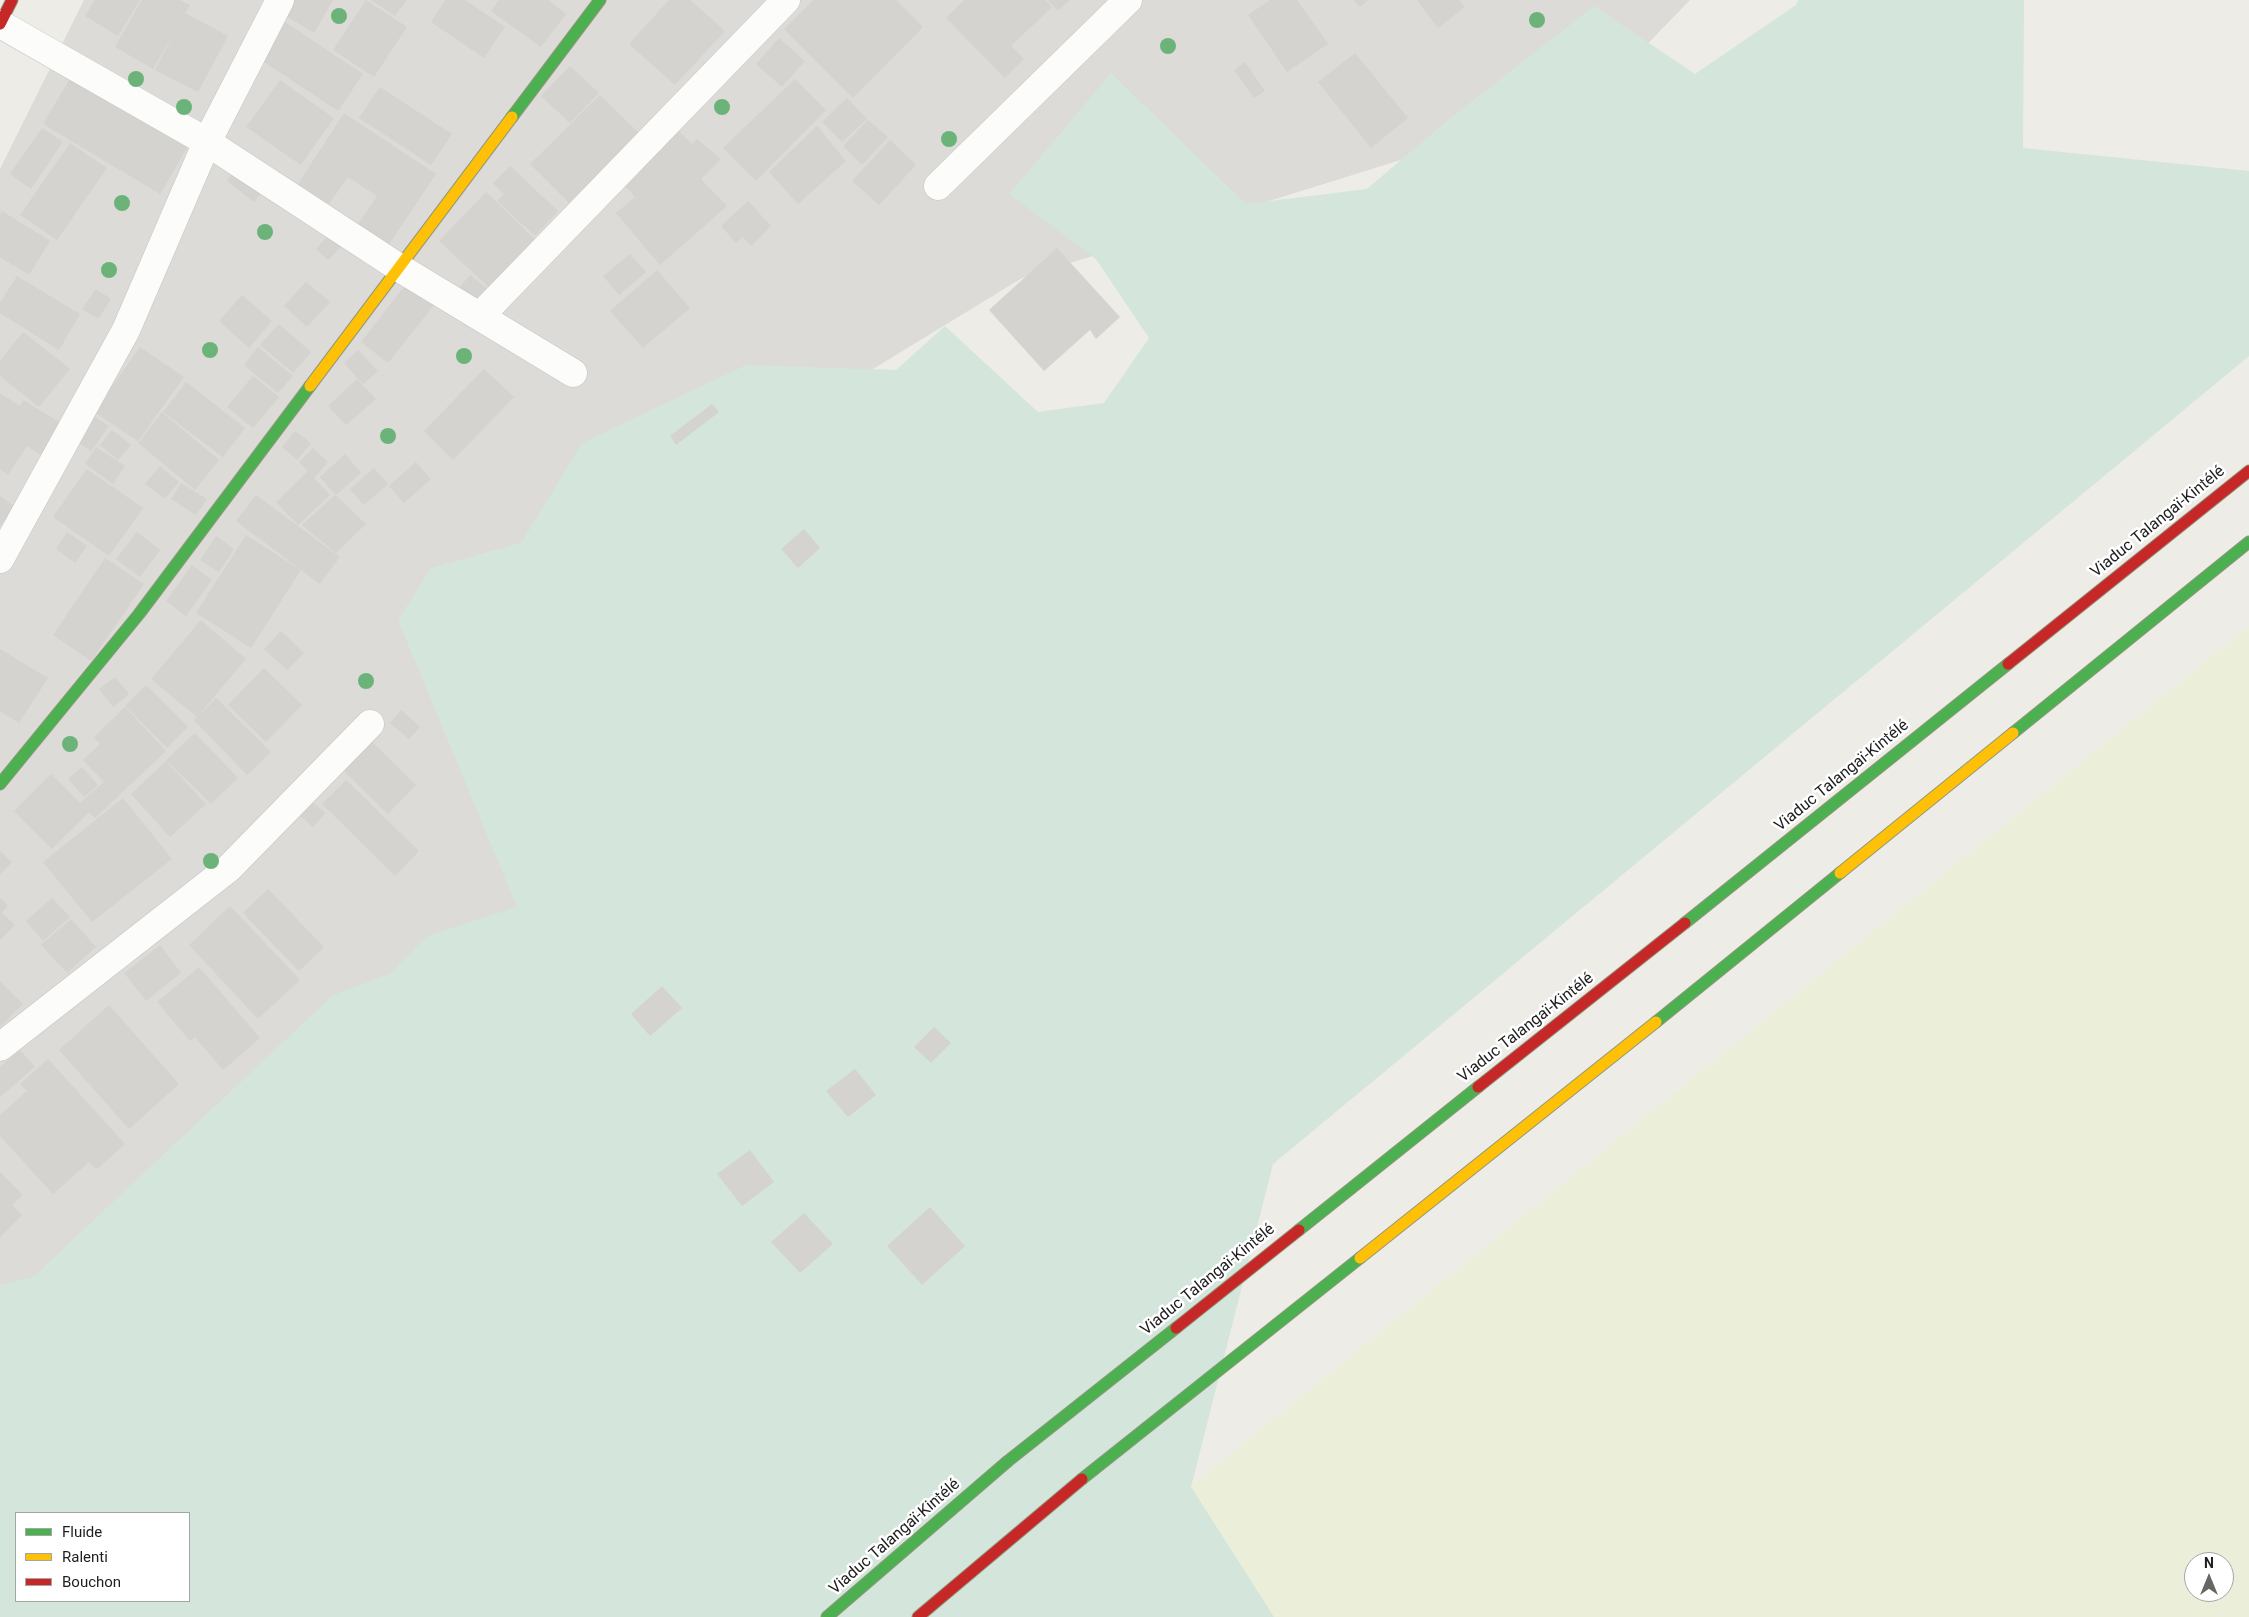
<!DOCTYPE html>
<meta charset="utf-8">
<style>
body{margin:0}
#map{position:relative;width:2249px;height:1617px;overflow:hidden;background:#edece6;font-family:Roboto,sans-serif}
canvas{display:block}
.legend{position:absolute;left:15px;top:1512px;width:175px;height:90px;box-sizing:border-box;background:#fff;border:1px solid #a5a5a5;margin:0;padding:6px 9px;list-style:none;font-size:15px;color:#1e1e1e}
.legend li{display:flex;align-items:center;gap:10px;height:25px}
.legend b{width:25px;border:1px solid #a5a5a5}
.north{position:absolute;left:2184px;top:1552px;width:50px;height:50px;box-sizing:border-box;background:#fff;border:1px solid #a5a5a5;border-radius:50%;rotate:0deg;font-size:14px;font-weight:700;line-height:20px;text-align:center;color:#1e1e1e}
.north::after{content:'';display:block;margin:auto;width:18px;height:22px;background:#666664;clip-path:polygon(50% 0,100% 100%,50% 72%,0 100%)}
</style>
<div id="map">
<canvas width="2249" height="1617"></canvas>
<ul class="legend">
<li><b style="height:6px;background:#4caf50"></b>Fluide</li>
<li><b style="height:6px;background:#ffc107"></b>Ralenti</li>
<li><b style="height:6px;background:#c62828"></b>Bouchon</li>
</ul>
<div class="north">N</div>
</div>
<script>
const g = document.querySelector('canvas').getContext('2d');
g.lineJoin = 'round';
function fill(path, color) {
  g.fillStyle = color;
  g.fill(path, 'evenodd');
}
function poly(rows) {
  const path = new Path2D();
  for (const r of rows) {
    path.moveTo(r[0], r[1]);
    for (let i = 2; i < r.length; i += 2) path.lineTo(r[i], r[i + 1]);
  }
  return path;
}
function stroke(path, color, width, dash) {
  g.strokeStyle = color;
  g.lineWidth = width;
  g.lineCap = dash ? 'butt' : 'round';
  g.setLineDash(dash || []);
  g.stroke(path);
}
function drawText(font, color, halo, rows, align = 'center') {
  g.font = font + ' Roboto,sans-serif';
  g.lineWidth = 5;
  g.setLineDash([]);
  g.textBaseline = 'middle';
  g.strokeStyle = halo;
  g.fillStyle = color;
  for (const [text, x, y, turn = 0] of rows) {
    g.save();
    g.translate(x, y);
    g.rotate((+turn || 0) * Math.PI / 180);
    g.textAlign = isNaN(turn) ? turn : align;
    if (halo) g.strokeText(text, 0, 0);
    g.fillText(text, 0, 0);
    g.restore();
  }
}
fill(poly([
 [84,0,1690,0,1593,100,1022,278,657,501,550,880,0,1339,0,169]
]), '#dcdbd8');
fill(poly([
 [2249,626,2249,1617,1274,1617,1190,1487],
 [2194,1562,2224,1562,2224,1592,2194,1592]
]), '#ebeed8');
fill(poly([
 [1798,0,2024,0,2023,148,2249,171,2249,356,1273,1164,1191,1487,1274,1617,0,1617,0,1285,33,1277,333,995,390,974,427,936,517,907,398,620,431,568,521,543,582,443,746,365,896,370,945,326,1038,412,1104,403,1149,338,1096,259,1009,194,1111,73,1246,204,1367,189,1448,120,1594,6,1695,74,1796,5],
 [16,1513,189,1513,189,1601,16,1601]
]), '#d4e5dc');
fill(poly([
 [95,0,140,0,118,36,85,16],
 [142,0,180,0,190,5,185,13,228,36,198,92,155,70,174,32,153,69,115,47],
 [289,0,333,0,314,33,281,13],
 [366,0,407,27,374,77,333,50],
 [371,0,407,0,395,16],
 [445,0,465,0,505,27,484,58,431,22],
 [499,0,548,0,566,14,541,47,491,11],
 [669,0,690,0,725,31,675,85,629,44],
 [813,0,896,0,923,27,853,98,784,29],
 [964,0,1045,0,1052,7,1011,46,1024,59,1005,78,946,18],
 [1048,0,1070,0,1058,11],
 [1270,0,1297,0,1328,44,1287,72,1248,15],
 [1354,0,1368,0,1360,7],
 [1417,0,1459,0,1465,7,1438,28],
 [282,20,363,74,338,111,258,58],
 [779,38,805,61,782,87,756,64],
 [1355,53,1408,118,1371,148,1318,82],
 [1245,62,1265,91,1254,98,1234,70],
 [570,66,599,93,570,123,541,96],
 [71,77,188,146,160,194,43,124],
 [795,79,826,110,756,181,723,148],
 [280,80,334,118,301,165,246,127],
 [380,87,452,134,431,165,359,118],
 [600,95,640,134,570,204,530,164],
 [847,98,867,119,842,142,822,122],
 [344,113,436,174,389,244,358,224,377,196,348,177,329,204,298,184],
 [868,120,888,137,862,165,843,146],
 [817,126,846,161,798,204,769,172],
 [42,128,63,142,31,189,10,174],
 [678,130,692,144,697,139,721,159,701,179,727,206,660,265,616,213,635,197,621,181],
 [890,140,916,165,879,205,852,181],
 [70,143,107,168,57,240,20,215],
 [238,166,265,187,254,202,227,181],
 [510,166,558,211,535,236,497,201,504,194,493,183],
 [486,192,539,243,493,291,439,241],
 [748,201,771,226,751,246,743,237,736,243,721,226],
 [2,211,50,241,29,275,0,257,0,215],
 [328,236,341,247,328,260,316,249],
 [1057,248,1120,317,1096,339,1090,330,1044,371,989,310],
 [630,254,646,272,619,295,603,276],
 [657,270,690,308,643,348,610,311],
 [470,275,490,291,480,303,460,287],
 [17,276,80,314,59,350,0,313,0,303],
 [410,279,438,300,388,363,361,342],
 [306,282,330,302,307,327,284,306],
 [96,289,111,299,98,319,82,309],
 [242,295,272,321,249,348,219,321],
 [279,324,311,352,293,373,260,345],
 [23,332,70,369,39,407,0,376,0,361],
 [140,347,184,377,138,441,94,412],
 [258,347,293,376,278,393,244,365],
 [358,350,378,371,363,384,344,363],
 [484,369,514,397,453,460,424,431],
 [253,376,279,397,253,428,227,407],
 [357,379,376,399,346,425,328,406],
 [186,382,245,428,223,457,163,412],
 [0,393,20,406,23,400,61,423,41,455,27,446,8,475,0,469],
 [712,404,719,412,676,445,670,436],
 [85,410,109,426,91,451,68,436],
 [162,412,219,460,195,490,138,443],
 [112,430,131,445,118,460,100,445],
 [295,431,311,443,297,460,282,447],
 [96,447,125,466,113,484,85,464],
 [313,448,328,462,314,478,330,495,298,525,276,502,308,471,299,462],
 [345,454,361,473,336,495,320,477],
 [416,462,431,479,404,503,389,486],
 [160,466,179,482,165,499,145,484],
 [374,468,388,484,364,505,350,489],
 [87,469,143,508,109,556,53,517],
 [181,483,207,499,196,515,171,499],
 [256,495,340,557,320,584,236,521],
 [335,495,366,524,336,553,302,525],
 [0,496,15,507,0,526],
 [804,529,820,548,798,568,781,549],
 [67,532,87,546,75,563,56,549],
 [137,532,160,550,140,577,116,559],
 [246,535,301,570,251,648,196,613],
 [216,536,234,549,219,572,200,560],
 [105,558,144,584,91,661,53,635],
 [192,565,212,580,186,616,166,601],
 [201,620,246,659,197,717,151,679],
 [281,631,304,653,287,670,264,649],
 [0,649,48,678,19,723,0,711],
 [264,668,302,705,266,742,228,705],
 [115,677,129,694,113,707,99,689],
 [146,685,188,727,167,748,125,706],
 [216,698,271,752,247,775,194,720],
 [125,707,166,751,95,818,89,812,52,849,14,811,51,774,80,803,104,782,83,760,100,744,94,737],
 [401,710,420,727,409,739,390,723],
 [195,733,238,778,211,804,166,760],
 [372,742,416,785,388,814,344,771],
 [166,761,206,804,170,837,131,794],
 [82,767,98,785,84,797,68,779],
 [346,780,419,851,395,876,322,804],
 [123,798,172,859,92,922,43,862],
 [309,799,325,813,313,827,297,813],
 [0,851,12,862,0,874],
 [268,889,324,947,299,971,243,913],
 [0,898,8,906,2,913,15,925,0,940],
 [52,898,70,917,43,941,26,921],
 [230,906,300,980,258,1019,189,945],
 [71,919,96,947,67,973,41,945],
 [160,945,181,973,146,1001,124,973],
 [199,967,260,1038,223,1070,195,1037,190,1041,157,1002],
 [0,981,23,1004,0,1027],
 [662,986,682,1008,650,1036,631,1014],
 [109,1005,179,1084,129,1129,59,1050],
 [934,1027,951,1043,931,1063,914,1047],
 [20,1050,35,1067,0,1097,0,1067],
 [48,1059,125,1144,97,1169,89,1162,53,1194,0,1136,0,1115,27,1091,20,1084],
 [855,1069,876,1095,848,1117,826,1091],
 [750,1150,774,1182,742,1206,717,1174],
 [0,1172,23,1195,12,1205,22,1215,0,1237],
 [930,1207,965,1246,922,1285,887,1246],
 [804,1213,833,1244,800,1273,771,1242]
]), '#d5d3cf');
const street = poly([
 [0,24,207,142,398,267,573,373],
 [938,186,1128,0],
 [480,316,786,0],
 [0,559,126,330,207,142,280,0],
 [0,1047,229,868,370,724]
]);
const fast = poly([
 [512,117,600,0],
 [2013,733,2249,542],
 [0,784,139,614,310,386],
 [1685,923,2008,664],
 [1656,1022,1840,873],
 [1299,1230,1478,1087],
 [1082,1479,1360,1258],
 [827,1617,1008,1461,1176,1328]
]);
const slow = poly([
 [310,386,512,117],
 [1840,873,2013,733],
 [1360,1258,1656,1022]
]);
const jam = poly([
 [0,24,12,0],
 [2008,664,2249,471],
 [1478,1087,1685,923],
 [1176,1328,1299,1230],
 [918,1617,1082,1479]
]);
stroke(street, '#c5c5c2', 29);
stroke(fast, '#92977e', 13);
stroke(slow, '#92977e', 13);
stroke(jam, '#92977e', 13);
stroke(street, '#fcfcfb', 28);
stroke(fast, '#4caf50', 11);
stroke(slow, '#ffc107', 11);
stroke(jam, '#c62828', 11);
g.fillStyle = '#6cb379';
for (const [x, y] of [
 [339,16],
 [1537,20],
 [1168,46],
 [136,79],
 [184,107],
 [722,107],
 [949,139],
 [122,203],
 [265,232],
 [109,270],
 [210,350],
 [464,356],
 [388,436],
 [366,681],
 [70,744],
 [211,861]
]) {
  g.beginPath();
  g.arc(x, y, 8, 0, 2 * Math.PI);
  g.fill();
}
drawText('16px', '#1e1e1e', '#fff', [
 ["Viaduc Talangaï-Kintélé",2158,522,-39],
 ["Viaduc Talangaï-Kintélé",1842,776,-39],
 ["Viaduc Talangaï-Kintélé",1526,1028,-38],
 ["Viaduc Talangaï-Kintélé",1208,1280,-39],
 ["Viaduc Talangaï-Kintélé",895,1537,-41]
]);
</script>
